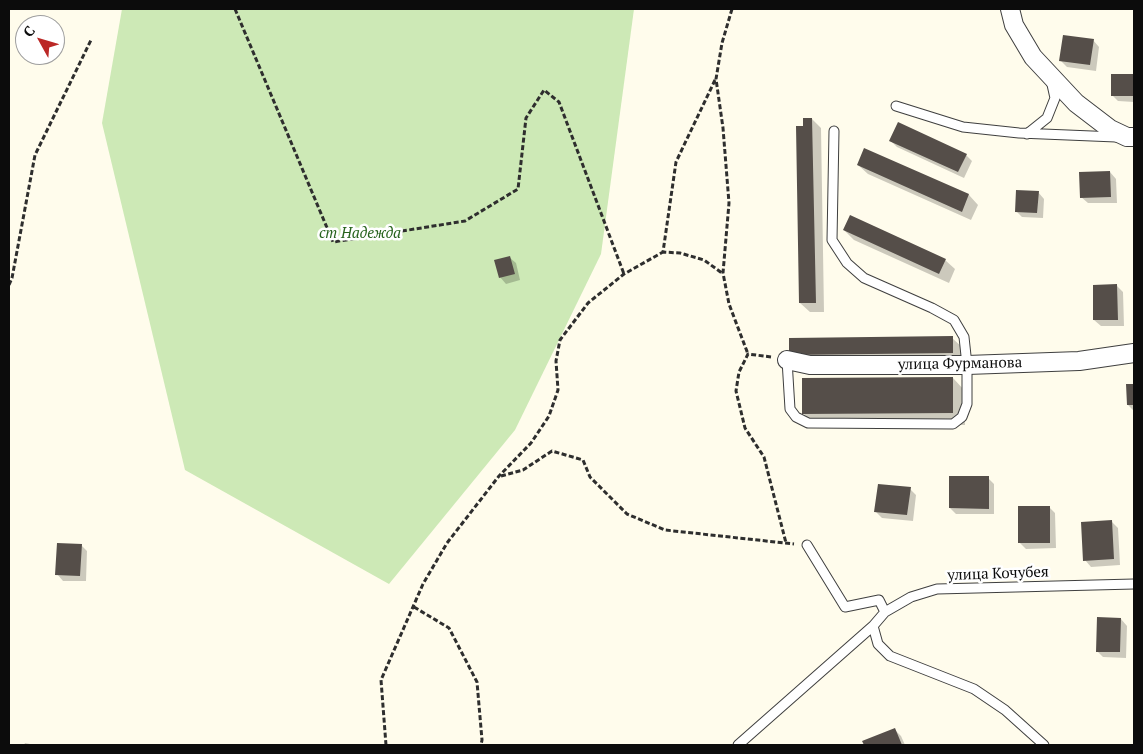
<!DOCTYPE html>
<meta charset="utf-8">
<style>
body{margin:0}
#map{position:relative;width:1143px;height:754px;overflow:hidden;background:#fffcec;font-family:"PT Serif",serif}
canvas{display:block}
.frame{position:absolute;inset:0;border:10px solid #0c0c0c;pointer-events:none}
.north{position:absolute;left:15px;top:15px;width:50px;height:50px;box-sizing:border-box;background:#fff;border:1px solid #9e9e9e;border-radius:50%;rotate:309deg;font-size:14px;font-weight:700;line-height:20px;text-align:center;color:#0c0c0c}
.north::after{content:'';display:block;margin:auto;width:18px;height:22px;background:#bb2826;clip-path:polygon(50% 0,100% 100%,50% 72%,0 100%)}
</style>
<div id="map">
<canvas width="1143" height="754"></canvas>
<div class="frame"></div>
<div class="north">С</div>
</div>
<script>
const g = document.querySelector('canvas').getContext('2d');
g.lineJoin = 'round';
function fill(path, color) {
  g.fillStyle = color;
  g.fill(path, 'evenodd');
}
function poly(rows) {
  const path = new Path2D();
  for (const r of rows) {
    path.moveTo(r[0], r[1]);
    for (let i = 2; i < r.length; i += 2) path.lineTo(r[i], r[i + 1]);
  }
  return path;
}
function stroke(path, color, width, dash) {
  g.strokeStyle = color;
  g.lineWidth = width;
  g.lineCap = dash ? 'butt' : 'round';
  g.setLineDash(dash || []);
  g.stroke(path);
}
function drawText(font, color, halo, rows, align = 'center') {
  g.font = font + ' "PT Serif",serif';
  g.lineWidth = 5;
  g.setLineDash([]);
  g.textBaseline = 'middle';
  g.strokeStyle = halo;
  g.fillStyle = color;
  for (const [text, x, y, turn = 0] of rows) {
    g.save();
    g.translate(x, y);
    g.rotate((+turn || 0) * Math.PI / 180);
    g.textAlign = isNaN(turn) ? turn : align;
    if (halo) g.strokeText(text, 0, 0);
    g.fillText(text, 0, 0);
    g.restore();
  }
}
fill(poly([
 [122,9,634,9,601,254,515,430,389,584,185,470,102,123]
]), '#cde9b6');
fill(poly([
 [1093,40,1099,47,1096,71,1067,67,1061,61],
 [1112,75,1134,75,1134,102,1118,101,1112,95],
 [812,119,821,128,824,312,810,312,800,303,804,127],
 [891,141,966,155,972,161,964,178,897,147],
 [865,150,969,195,978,205,971,220,868,174,858,165],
 [1110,172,1116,179,1117,203,1088,203,1081,197],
 [1038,192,1044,199,1043,218,1022,217,1016,211],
 [844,230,945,260,955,269,949,283,854,240],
 [509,257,516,263,520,280,506,284,500,277],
 [1117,286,1123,292,1124,326,1101,326,1094,320],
 [952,338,962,347,962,362,800,364,790,340],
 [953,378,965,391,965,425,815,426,803,413],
 [1127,385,1134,385,1134,411,1128,405],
 [988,478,994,484,994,514,956,514,950,508],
 [910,489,916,495,913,521,882,518,876,512],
 [1049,507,1055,513,1056,548,1026,549,1019,542],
 [1112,522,1118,528,1120,565,1091,567,1085,560],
 [81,545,87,551,86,581,63,581,57,574],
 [1121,619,1127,626,1126,658,1103,657,1097,651],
 [894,729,901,736,905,745,865,745,864,742],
 [25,743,35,745,24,745]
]), '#0003');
fill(poly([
 [1063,35,1094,39,1090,65,1059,61],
 [1111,74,1134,74,1134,96,1111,96],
 [803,118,812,118,816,303,799,303,796,126,803,126],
 [898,122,967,154,958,172,889,141],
 [864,148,969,194,962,212,857,165],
 [1110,171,1111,197,1080,198,1079,172],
 [1016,190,1039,191,1037,213,1015,212],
 [850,215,946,259,939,274,843,230],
 [510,256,515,274,499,278,494,260],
 [1117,284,1118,320,1093,320,1093,285],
 [953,336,953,353,789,355,789,338],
 [953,377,953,413,802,414,802,378],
 [1126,384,1134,384,1134,405,1127,405],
 [949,476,989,476,989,509,949,508],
 [878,484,911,487,907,515,874,512],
 [1018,506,1050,506,1050,543,1018,543],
 [1112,520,1114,559,1083,561,1081,522],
 [57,543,82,544,80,576,55,575],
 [1097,617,1121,618,1120,652,1096,652],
 [895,728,902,745,864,745,862,741]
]), '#554e49');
const lane = poly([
 [896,106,963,127,1019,133,1116,137],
 [1027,134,1047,118,1055,98,1051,80],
 [787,360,790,409,796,417,808,423,953,424,962,417,967,404,967,365,964,337,954,320,932,308,864,278,847,263,832,240,834,131],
 [807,545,845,607,879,600,885,612],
 [873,626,878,644,890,656,974,689,1005,710,1044,745],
 [738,745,873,626,885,612,911,597,937,589,1134,584]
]);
const street = poly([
 [1010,9,1014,25,1033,57,1076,103,1110,129,1127,137,1134,137],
 [787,360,810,365,967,365,1079,361,1134,353]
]);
stroke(lane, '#3f3f3f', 11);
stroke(street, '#3f3f3f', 20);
stroke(poly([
 [235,9,333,242,465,221,518,189,526,118,544,90,559,102,624,274],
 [732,9,722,43,716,79,723,128,729,203,723,273,729,304,748,354],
 [715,80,676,162,663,252,680,253,704,260,722,273],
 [9,285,12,278,35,155,91,40],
 [771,357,748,354,739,372,736,391,745,428,764,457,786,543],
 [501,476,523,470,552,451,583,460,590,477,627,514,665,530,794,544],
 [414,607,449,628,477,682,482,740,481,745],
 [386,745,381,680,423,584,447,543,499,476,531,443,549,416,558,390,556,361,560,340,588,303,624,274,663,252]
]), '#2e2e2e', 3, [5, 2.5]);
stroke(lane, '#fff', 9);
stroke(street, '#fff', 18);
drawText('italic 15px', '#27631d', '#fff', [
 ["ст Надежда",360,234]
]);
drawText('15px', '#0c0c0c', '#fff', [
 ["улица Фурманова",960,364,-1],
 ["улица Кочубея",998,574,-2]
]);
</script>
